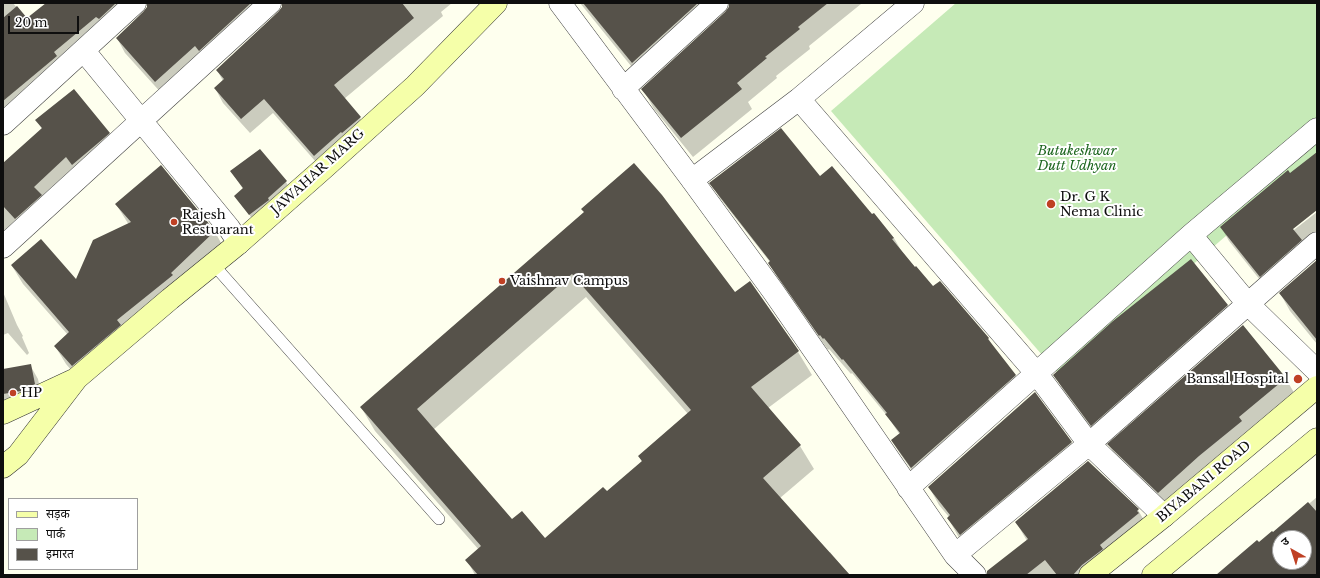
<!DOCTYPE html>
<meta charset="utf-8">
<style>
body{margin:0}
#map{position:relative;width:1320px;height:578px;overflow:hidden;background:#feffee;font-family:"Libre Baskerville","Noto Sans Devanagari",serif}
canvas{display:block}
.frame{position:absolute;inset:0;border:4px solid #0e0e0e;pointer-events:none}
.legend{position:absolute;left:8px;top:498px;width:130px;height:72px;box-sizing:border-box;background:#fff;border:1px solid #9f9f9f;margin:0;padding:5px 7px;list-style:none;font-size:12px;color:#0e0e0e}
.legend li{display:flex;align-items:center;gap:8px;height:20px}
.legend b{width:20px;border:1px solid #9f9f9f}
.north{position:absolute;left:1272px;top:530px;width:40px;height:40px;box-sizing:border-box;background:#fff;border:1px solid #9f9f9f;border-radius:50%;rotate:321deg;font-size:11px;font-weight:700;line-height:16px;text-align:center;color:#0e0e0e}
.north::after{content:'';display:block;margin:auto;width:14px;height:18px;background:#bf4024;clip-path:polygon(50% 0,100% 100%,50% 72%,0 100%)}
.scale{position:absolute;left:8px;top:16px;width:71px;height:18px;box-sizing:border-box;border:2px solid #0e0e0e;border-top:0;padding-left:5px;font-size:12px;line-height:14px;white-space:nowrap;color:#0e0e0e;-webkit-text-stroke:3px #fff;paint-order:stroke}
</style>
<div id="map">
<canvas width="1320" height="578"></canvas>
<div class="frame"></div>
<ul class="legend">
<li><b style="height:5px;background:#f5ffa9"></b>सड़क</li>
<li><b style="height:11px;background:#c6eab7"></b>पार्क</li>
<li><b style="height:11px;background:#56524a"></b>इमारत</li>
</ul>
<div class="north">उ</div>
<div class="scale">20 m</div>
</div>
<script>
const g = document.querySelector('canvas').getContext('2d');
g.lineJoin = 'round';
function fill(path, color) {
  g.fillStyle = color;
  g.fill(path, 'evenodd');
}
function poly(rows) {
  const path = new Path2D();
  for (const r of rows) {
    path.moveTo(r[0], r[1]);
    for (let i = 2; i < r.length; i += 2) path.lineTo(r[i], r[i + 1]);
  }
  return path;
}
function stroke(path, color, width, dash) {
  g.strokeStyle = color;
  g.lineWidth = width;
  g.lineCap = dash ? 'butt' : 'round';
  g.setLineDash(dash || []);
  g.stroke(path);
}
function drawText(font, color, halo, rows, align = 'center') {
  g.font = font + ' "Libre Baskerville",serif';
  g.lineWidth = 4;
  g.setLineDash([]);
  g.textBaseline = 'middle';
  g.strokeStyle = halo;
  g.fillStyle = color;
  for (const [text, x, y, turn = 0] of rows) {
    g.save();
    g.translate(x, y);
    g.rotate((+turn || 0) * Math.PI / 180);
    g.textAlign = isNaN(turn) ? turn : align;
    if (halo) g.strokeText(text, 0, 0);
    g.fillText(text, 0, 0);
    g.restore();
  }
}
fill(poly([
 [956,3,1317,3,1317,157,1062,378,831,111]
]), '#c6eab7');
fill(poly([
 [3,3,13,3,27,20,48,3,146,3,148,6,141,5,3,121],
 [148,3,452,3,441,12,443,16,344,99,360,118,368,132,323,170,273,113,250,133,223,103,215,88,223,81,217,70,279,13,283,6,276,5,164,96,125,53,117,38,144,13,148,6],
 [580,3,860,3,861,4,809,46,810,49,776,76,777,78,748,102,752,109,693,157,654,109,643,89,728,10,720,13,644,82],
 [37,121,109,133,117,148,3,237,3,164,42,129],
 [259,150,286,182,290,189,254,221,235,196,243,189,231,171],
 [1317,153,1317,209,1289,231,1290,233,1317,212,1317,230,1302,242,1268,290,1229,241,1221,227],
 [161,166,215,232,225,250,83,384,66,364,55,346,68,335,23,284,12,266,76,281,129,225,116,204],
 [819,178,872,215,874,214,894,238,902,252,932,288,988,338,995,350,1015,375,1023,390,920,482,901,455,892,441,900,435,888,417,852,373,851,374,829,349,828,350,777,277,769,263,770,262,719,197,711,183],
 [584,213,735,294,750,282,798,352,812,375,768,408,800,446,814,469,780,498,828,554,830,552,849,575,475,575,467,560,479,550,375,431,361,407],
 [586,297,688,414,639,456,642,462,607,492,545,539,512,521,433,430],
 [1317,261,1317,344,1290,311,1280,293],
 [3,292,17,325,23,336,22,337,29,353,27,355,8,333,3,335],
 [1227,305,1238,324,1102,444,1065,394,1055,375],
 [1243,326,1286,379,1296,396,1169,510,1119,462,1109,445],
 [30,365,38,379,42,399,3,410,3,370],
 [1071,442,1081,460,971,551,958,536,948,518,949,517,939,505,929,487],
 [1317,497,1317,575,1225,575,1258,544,1273,534],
 [1280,538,1304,538,1304,562,1280,562],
 [1138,510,1149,529,1105,575,993,575,1027,541,1016,522]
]), '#0003');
fill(poly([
 [46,3,116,3,99,19,96,17,54,52,57,56,3,101,3,18,17,6,27,18],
 [147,3,251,3,199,51,195,46,155,82,116,38,143,12,147,7],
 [282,3,402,3,414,18,334,85,361,117,342,133,341,132,314,156,264,99,241,119,214,88,224,79,216,70,278,12,282,7],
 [583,3,698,3,632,63],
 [729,3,828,3,798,27,800,29,765,57,767,58,737,83,742,89,681,138,641,89,725,12,729,7],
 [74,89,110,133,72,165,66,157,34,187,42,195,15,219,3,206,3,163,42,128,35,120],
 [781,128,820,176,832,166,872,214,874,213,894,238,892,239,915,267,916,266,933,286,940,281,989,338,988,339,1016,375,911,468,891,440,900,433,885,414,887,413,843,359,842,360,824,338,823,339,820,335,819,336,768,263,770,261,709,183],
 [260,149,287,181,268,198,269,200,249,215,234,196,243,188,230,171],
 [1317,152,1317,210,1293,229,1302,240,1260,277,1220,227,1288,170,1290,173],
 [634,163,662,195,735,292,750,281,799,351,751,387,801,445,763,478,850,575,478,575,465,560,481,546,360,407,584,212,581,209],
 [572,274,691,410,638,456,642,461,607,491,603,487,545,538,522,511,512,519,417,409],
 [161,165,215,231,171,273,173,275,117,320,121,325,72,366,54,346,69,332,11,265,41,239,76,279,93,240,131,222,115,204],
 [1191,259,1228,305,1091,426,1053,375,1113,321],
 [1317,260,1317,340,1279,293],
 [1243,325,1286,378,1239,417,1242,421,1199,456,1158,493,1107,444],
 [31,364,35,384,21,391,3,394,3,369],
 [1035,392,1072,442,960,535,947,518,950,515,928,487],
 [1088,461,1139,509,1137,511,1139,513,1100,545,1103,549,1082,565,1073,575,1057,575,1045,560,1026,575,987,575,987,571,1028,539,1015,522],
 [1308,502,1317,512,1317,575,1216,575,1257,540,1259,542,1272,531,1273,532],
 [1280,538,1304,538,1304,562,1280,562]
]), '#56524a');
const service = poly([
 [213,264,439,519]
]);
const minor = poly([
 [560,3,692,180,773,291,955,555,975,575],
 [84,51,229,228,239,243],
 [623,89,717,3],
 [799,99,1037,374,1089,444,1164,516],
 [3,124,135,3],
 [692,180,799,99,913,3],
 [1191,235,1248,304,1317,371],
 [3,247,270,3],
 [908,488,1191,235,1317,129],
 [955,555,1089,444,1317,243]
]);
const secondary = poly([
 [3,413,74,380],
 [3,467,18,455,77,378,170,299,239,243,324,168,415,86,496,3],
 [1090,575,1164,516,1317,387],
 [1153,575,1317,439]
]);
stroke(service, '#414141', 12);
stroke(minor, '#414141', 23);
stroke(secondary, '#303030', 23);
stroke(service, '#fff', 11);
stroke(minor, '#fff', 22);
stroke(secondary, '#f5ffa9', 22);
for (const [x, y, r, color] of [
 [1051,204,5,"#bf4024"],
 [174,222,4,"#bf4024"],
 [502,281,4,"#bf4024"],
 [1298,379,5,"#bf4024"],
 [13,393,4,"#bf4024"]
]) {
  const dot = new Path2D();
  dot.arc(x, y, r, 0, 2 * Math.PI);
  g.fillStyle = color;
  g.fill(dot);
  stroke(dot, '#fff', 1.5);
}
drawText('italic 13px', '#1d661f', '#fff', [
 ["Butukeshwar",1077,151],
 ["Dutt Udhyan",1077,166]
]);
drawText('13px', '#0e0e0e', '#fff', [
 ["JAWAHAR MARG",318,172,-42],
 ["BIYABANI ROAD",1204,482,-40]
]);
drawText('13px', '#0e0e0e', '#fff', [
 ["Dr. G K",1060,197],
 ["Nema Clinic",1060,212],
 ["Rajesh",182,215],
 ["Restuarant",182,230],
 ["Vaishnav Campus",510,281],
 ["Bansal Hospital",1289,379,"right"],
 ["HP",21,393]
], 'left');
</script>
